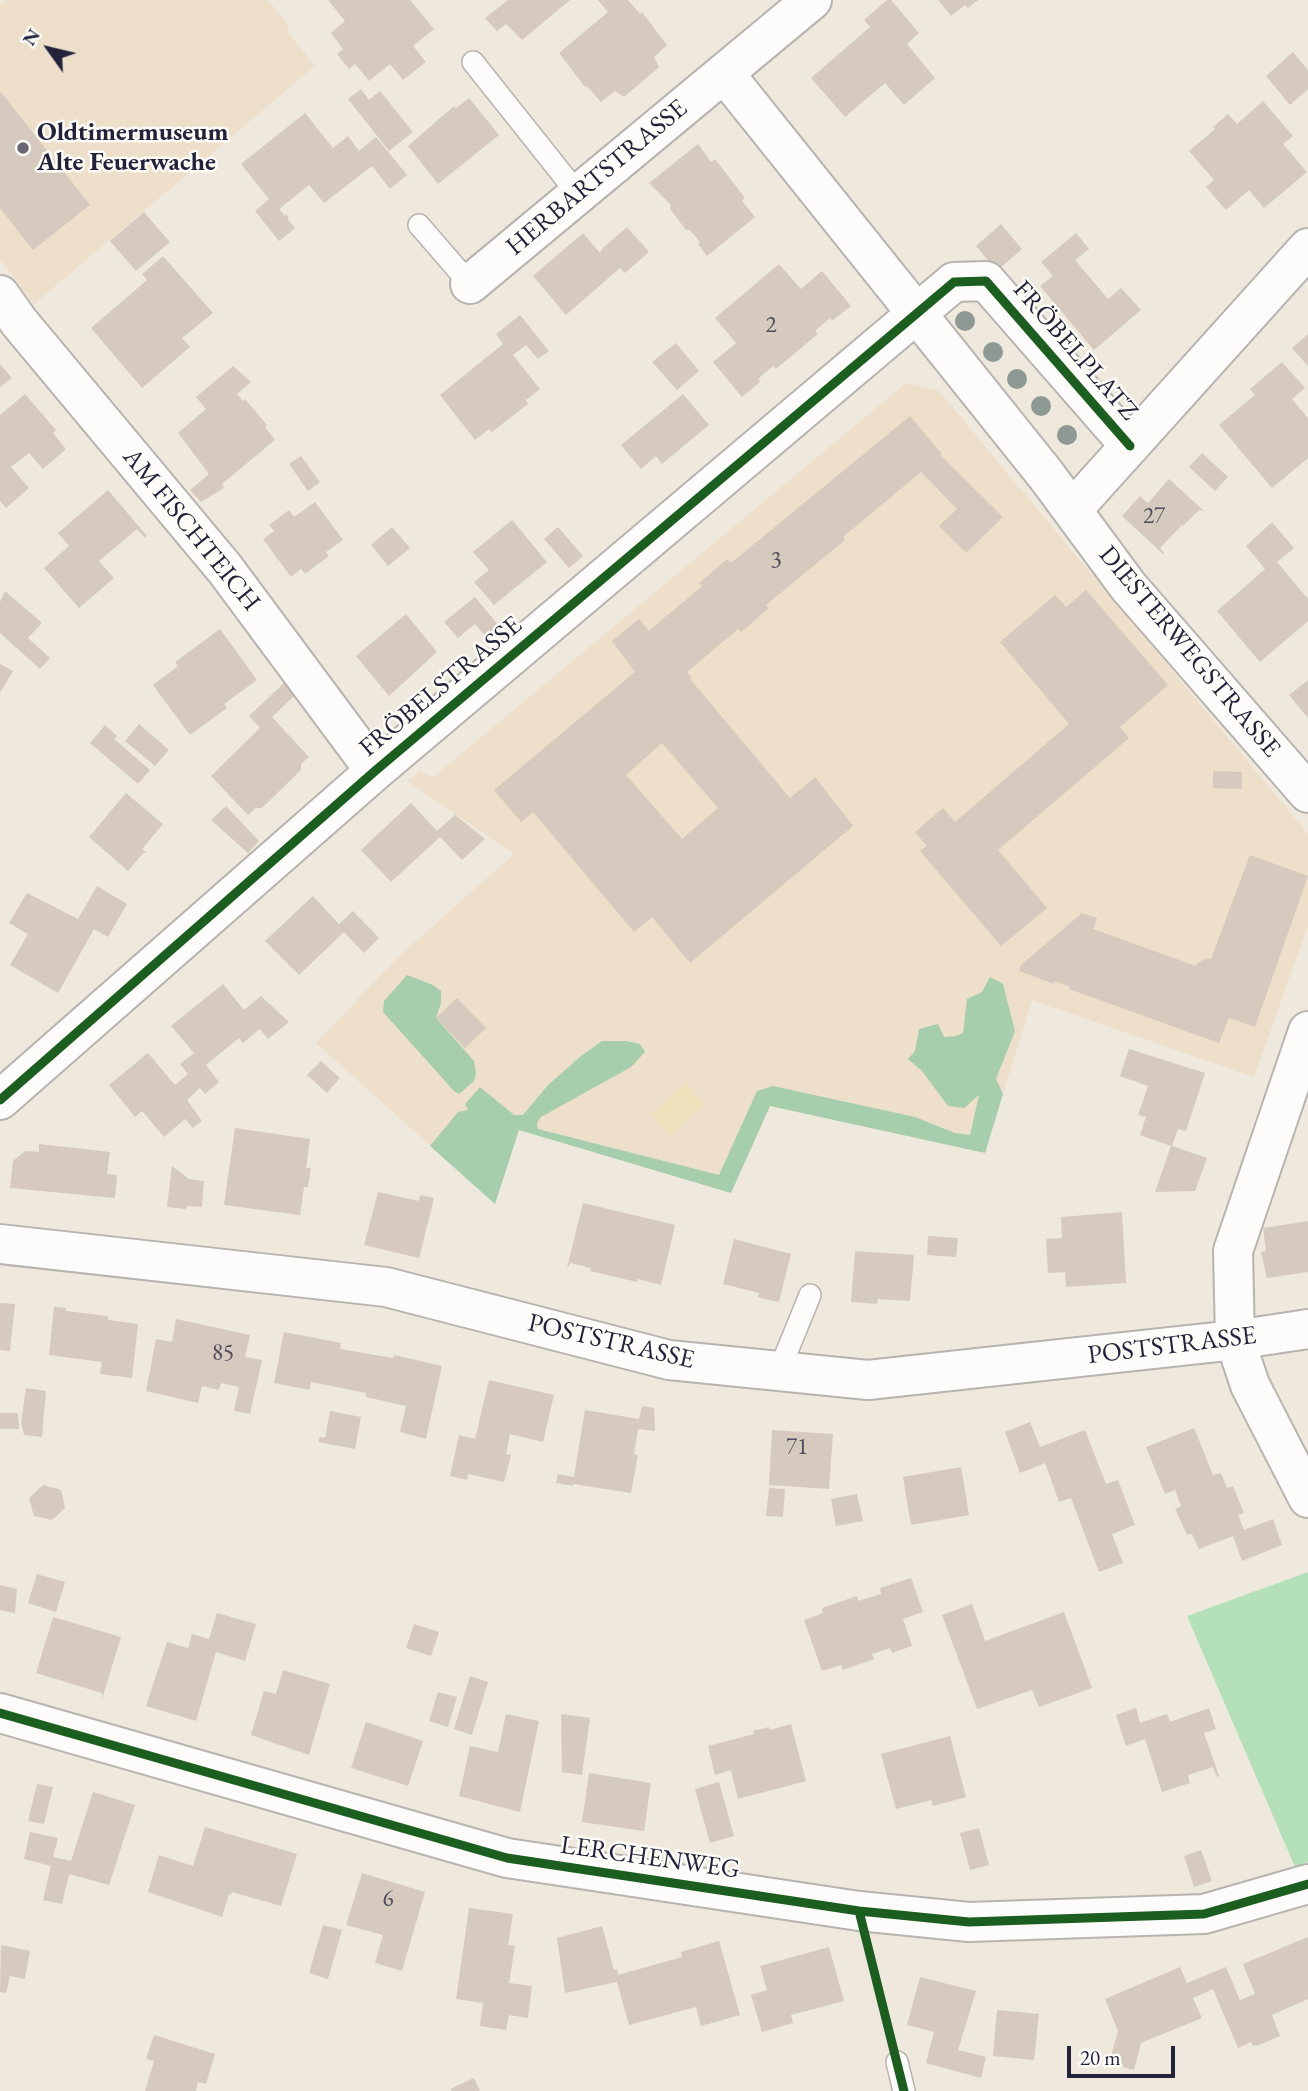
<!DOCTYPE html>
<meta charset="utf-8">
<style>
body{margin:0}
#map{position:relative;width:1308px;height:2091px;overflow:hidden;background:#efe8dd;font-family:"EB Garamond",serif}
canvas{display:block}
.north{position:absolute;left:14px;top:14px;width:70px;height:70px;-webkit-text-stroke:5px #fdfcf7;paint-order:stroke;rotate:304deg;font-size:19px;font-weight:700;line-height:28px;text-align:center;color:#22223b}
.north::after{content:'';display:block;margin:auto;width:24px;height:32px;background:#22223b;clip-path:polygon(50% 0,100% 100%,50% 72%,0 100%)}
.scale{position:absolute;left:1067px;top:2046px;width:108px;height:32px;box-sizing:border-box;border:4px solid #22223b;border-top:0;padding-left:9px;font-size:21px;line-height:24px;white-space:nowrap;color:#22223b;-webkit-text-stroke:5px #fdfcf7;paint-order:stroke}
</style>
<div id="map">
<canvas width="1308" height="2091"></canvas>
<div class="north">N</div>
<div class="scale">20 m</div>
</div>
<script>
const g = document.querySelector('canvas').getContext('2d');
g.lineJoin = 'round';
function fill(path, color) {
  g.fillStyle = color;
  g.fill(path, 'evenodd');
}
function poly(rows) {
  const path = new Path2D();
  for (const r of rows) {
    path.moveTo(r[0], r[1]);
    for (let i = 2; i < r.length; i += 2) path.lineTo(r[i], r[i + 1]);
  }
  return path;
}
function stroke(path, color, width, dash) {
  g.strokeStyle = color;
  g.lineWidth = width;
  g.lineCap = dash ? 'butt' : 'round';
  g.setLineDash(dash || []);
  g.stroke(path);
}
function drawText(font, color, halo, rows, align = 'center') {
  g.font = font + ' "EB Garamond",serif';
  g.lineWidth = 5;
  g.setLineDash([]);
  g.textBaseline = 'middle';
  g.strokeStyle = halo;
  g.fillStyle = color;
  for (const [text, x, y, turn = 0] of rows) {
    g.save();
    g.translate(x, y);
    g.rotate((+turn || 0) * Math.PI / 180);
    g.textAlign = isNaN(turn) ? turn : align;
    if (halo) g.strokeText(text, 0, 0);
    g.fillText(text, 0, 0);
    g.restore();
  }
}
fill(poly([
 [7,0,268,0,290,27,286,30,315,66,34,304,0,260,0,4],
 [906,383,939,391,1308,834,1308,926,1254,1077,1032,1000,985,1153,770,1106,731,1193,519,1130,495,1204,316,1043,398,957,514,854,407,781,421,771,432,778]
]), '#eedfca');
fill(poly([
 [1308,1572,1308,1862,1295,1867,1187,1616]
]), '#b4e0b9');
fill(poly([
 [407,975,433,985,441,991,441,1003,436,1018,474,1061,476,1074,474,1081,459,1094,454,1091,383,1012,384,1001],
 [990,977,1003,984,1015,1031,996,1079,1003,1094,985,1153,770,1106,731,1193,519,1130,495,1204,430,1146,458,1112,468,1110,465,1104,480,1087,514,1115,523,1115,548,1085,581,1056,602,1041,627,1041,640,1044,645,1052,631,1067,541,1117,537,1123,538,1129,719,1175,757,1091,773,1086,915,1117,955,1133,970,1135,979,1095,964,1108,948,1106,922,1071,908,1059,915,1051,919,1029,938,1024,944,1037,956,1036,963,1033,967,999,982,992]
]), '#a6ceac');
fill(poly([
 [686,1083,705,1103,670,1134,651,1114]
]), '#eee0ba');
fill(poly([
 [328,0,410,0,434,29,413,46,426,62,403,80,390,64,369,81,355,64,349,69,337,54,343,49,331,33,345,21],
 [508,0,570,0,522,40,506,24,497,31,485,18],
 [598,0,628,0,640,14,642,12,667,45,654,57,659,67,624,97,615,91,601,102,587,86,585,87,559,53,608,12],
 [887,0,891,0,919,33,907,44,935,78,904,105,885,83,845,117,811,78,870,27,864,20],
 [938,0,978,0,968,8,965,5,951,16],
 [1293,52,1308,70,1308,89,1290,105,1266,76],
 [361,89,369,100,380,91,413,132,389,151,348,99],
 [0,91,90,205,33,250,0,208],
 [469,98,499,135,438,184,408,146,454,106,456,108],
 [1263,101,1293,136,1283,144,1307,172,1264,208,1249,190,1226,210,1206,187,1214,180,1189,151,1215,129,1213,127,1228,114,1237,124],
 [305,113,333,148,348,136,359,151,376,137,407,175,390,189,372,166,324,203,309,185,279,209,285,216,286,214,289,218,287,219,295,228,279,241,255,211,269,199,241,164],
 [698,144,711,162,715,159,745,198,742,201,755,217,707,256,698,244,700,242,690,230,686,230,670,209,671,205,649,183],
 [144,212,170,242,136,271,110,241],
 [1001,224,1022,249,997,271,976,246],
 [627,227,649,252,625,273,620,268,566,315,533,276,583,233,600,253,603,248],
 [1076,233,1089,249,1075,260,1108,299,1121,288,1141,310,1094,350,1040,286,1053,276,1041,262],
 [163,256,213,313,182,338,190,347,142,388,91,328,147,280,142,274],
 [779,264,801,289,822,271,851,306,832,321,830,318,815,331,818,334,776,369,773,366,758,379,760,382,742,397,713,362,736,343,715,318],
 [520,315,549,351,538,359,526,345,513,355,540,389,526,400,528,404,492,432,489,429,475,440,440,395,503,344,496,334],
 [1308,334,1308,366,1292,348],
 [676,343,699,371,677,390,652,362],
 [1282,362,1305,388,1292,399,1308,418,1308,458,1272,488,1219,425,1255,395,1250,389],
 [0,364,12,378,0,387],
 [233,366,251,382,237,394,243,401,245,399,267,425,265,427,275,440,222,484,224,488,201,502,190,490,209,474,178,433,206,409,196,397],
 [25,394,56,430,53,433,66,449,43,469,29,453,11,467,29,488,6,508,0,501,0,415],
 [683,394,709,425,662,464,656,456,641,469,621,445],
 [910,416,942,454,940,455,1003,517,966,553,939,526,957,509,921,472,843,537,845,540,766,605,769,608,741,632,738,629,687,672,692,678,690,679,790,798,815,777,853,826,690,963,652,917,634,932,533,812,521,822,494,790,635,672,612,641,639,619,649,631,702,586,699,583,727,559,731,563],
 [662,743,718,808,682,839,626,775],
 [1202,453,1228,477,1215,491,1189,467],
 [301,456,320,482,308,491,289,464],
 [1169,479,1204,511,1199,510,1183,526,1182,525,1160,548,1164,553,1163,554,1122,516,1140,496,1148,503],
 [108,490,147,536,145,538,137,529,99,561,114,578,79,608,44,568,69,546,58,533],
 [315,502,343,540,326,552,329,556,305,574,301,569,291,577,263,539,274,531,269,525,289,510,294,517],
 [512,520,547,562,494,605,474,582,489,570,473,552],
 [1272,522,1294,548,1277,562,1308,599,1308,621,1260,662,1217,611,1265,569,1246,546],
 [392,527,410,548,388,566,371,545],
 [558,527,583,556,569,568,544,539],
 [1086,590,1168,685,1120,727,1129,738,998,850,1047,908,1001,946,920,851,927,846,915,832,943,808,955,822,1069,724,1000,642,1055,595,1066,607],
 [5,591,42,623,28,638,50,658,40,669,0,633,0,602],
 [475,597,499,626,486,637,475,624,458,638,444,622],
 [406,614,437,652,389,696,356,656],
 [220,629,257,680,224,704,227,708,190,735,153,685,178,666,175,662],
 [0,664,13,671,0,693],
 [1308,680,1308,716,1307,717,1289,695],
 [284,683,295,695,272,717,309,757,301,764,301,770,262,808,256,808,248,815,211,776,260,728,249,716],
 [139,724,169,750,155,766,125,741],
 [105,725,117,736,114,739,150,770,138,784,90,743],
 [1213,771,1242,772,1242,789,1213,788],
 [126,793,163,824,142,849,147,853,143,853,128,871,89,837],
 [411,803,437,831,455,815,485,839,462,860,440,837,391,882,361,850],
 [226,806,259,841,248,853,211,820],
 [1250,855,1308,876,1255,1027,1229,1018,1219,1043,1069,989,1070,987,1055,981,1054,984,1019,971,1021,965,1082,913,1097,918,1093,929,1196,966,1197,963,1207,958,1211,959],
 [97,886,127,904,108,937,94,929,58,993,10,965,28,934,9,923,27,893,78,919],
 [313,896,339,924,353,911,379,938,364,953,344,932,299,975,265,941],
 [223,984,244,1010,261,996,289,1022,268,1039,260,1029,243,1043,239,1038,206,1065,219,1082,205,1094,200,1088,187,1100,202,1121,193,1128,185,1119,164,1137,142,1111,135,1117,109,1085,148,1053,175,1085,188,1074,180,1064,194,1053,171,1026],
 [457,998,486,1028,465,1048,436,1018],
 [1129,1049,1205,1073,1186,1131,1178,1129,1172,1146,1207,1158,1195,1191,1155,1192,1171,1146,1140,1135,1146,1117,1138,1115,1148,1086,1120,1076],
 [321,1061,340,1078,327,1093,307,1075],
 [235,1128,310,1139,306,1168,311,1168,308,1187,304,1187,300,1215,224,1205],
 [39,1144,110,1152,107,1174,117,1175,115,1198,10,1188,13,1161,25,1151,39,1152],
 [172,1166,189,1179,204,1181,202,1207,187,1206,186,1209,167,1207],
 [378,1192,419,1201,420,1195,434,1198,419,1258,364,1245],
 [583,1203,675,1225,661,1285,638,1279,637,1282,590,1271,591,1268,571,1263,567,1268],
 [1122,1212,1126,1283,1066,1287,1065,1272,1048,1273,1046,1239,1062,1238,1061,1217],
 [1308,1221,1308,1272,1267,1278,1261,1252,1266,1251,1263,1228],
 [928,1236,958,1238,956,1257,927,1255],
 [734,1239,791,1254,779,1302,757,1297,759,1293,723,1284],
 [855,1251,914,1255,910,1301,878,1299,877,1304,851,1302],
 [0,1303,15,1304,10,1351,0,1350],
 [54,1307,66,1308,66,1311,108,1316,108,1320,138,1324,132,1378,100,1374,102,1362,49,1355],
 [176,1319,250,1335,245,1357,262,1360,250,1414,234,1411,239,1387,221,1383,219,1390,202,1386,198,1403,146,1391,156,1339,172,1342],
 [284,1332,341,1343,340,1349,393,1358,394,1355,442,1366,426,1439,400,1432,406,1406,366,1397,366,1393,311,1382,310,1390,274,1383],
 [489,1380,554,1395,543,1442,510,1434,506,1454,511,1455,504,1482,468,1474,467,1480,450,1476,459,1435,475,1439],
 [26,1388,46,1391,42,1437,24,1435,21,1423],
 [642,1406,654,1408,655,1431,638,1429,634,1454,638,1455,631,1493,573,1484,573,1486,556,1483,558,1474,574,1477,585,1410,639,1419],
 [330,1411,361,1417,355,1449,318,1442,320,1437,325,1438],
 [0,1413,18,1413,19,1429,0,1429],
 [1030,1422,1040,1447,1085,1430,1106,1484,1118,1480,1135,1525,1112,1534,1123,1563,1099,1572,1071,1498,1059,1502,1045,1463,1020,1473,1005,1432],
 [1194,1428,1213,1475,1221,1473,1227,1488,1233,1486,1244,1513,1238,1515,1244,1530,1273,1519,1282,1545,1242,1561,1233,1536,1199,1549,1192,1534,1187,1535,1175,1509,1181,1506,1175,1490,1165,1494,1146,1447],
 [772,1430,833,1434,829,1489,769,1485],
 [961,1467,969,1515,911,1525,903,1477],
 [43,1485,61,1490,65,1508,52,1520,34,1516,29,1498],
 [769,1488,785,1489,783,1517,766,1516],
 [857,1494,863,1521,836,1526,831,1499],
 [37,1574,65,1582,56,1612,28,1603],
 [911,1578,923,1612,903,1619,912,1646,892,1653,890,1648,872,1654,874,1659,843,1670,841,1665,822,1671,804,1620,823,1613,822,1608,857,1596,858,1601,881,1594,880,1588],
 [0,1585,17,1589,15,1613,0,1610],
 [972,1604,985,1641,1064,1612,1092,1688,1039,1707,1032,1690,977,1709,942,1615],
 [217,1613,256,1624,245,1661,216,1652,196,1721,146,1706,167,1642,188,1648,192,1634,209,1639],
 [53,1617,121,1637,102,1699,102,1693,36,1673],
 [414,1624,439,1632,431,1656,406,1648],
 [283,1670,330,1684,309,1755,251,1735,264,1691,276,1694],
 [470,1676,488,1682,472,1735,454,1729],
 [438,1692,457,1697,448,1727,429,1721],
 [1136,1708,1140,1723,1167,1714,1170,1722,1209,1708,1216,1729,1204,1733,1219,1776,1217,1777,1213,1767,1188,1775,1190,1783,1162,1792,1145,1739,1126,1746,1116,1715],
 [506,1714,539,1721,520,1812,459,1796,470,1746,498,1752],
 [561,1714,590,1718,582,1775,562,1772],
 [366,1722,423,1741,408,1786,351,1768],
 [791,1724,806,1781,738,1799,731,1770,715,1775,708,1746,754,1734,753,1731,769,1727,770,1730],
 [950,1736,966,1797,933,1806,931,1800,896,1809,881,1754],
 [589,1773,651,1783,644,1831,582,1822],
 [719,1782,734,1836,710,1843,695,1789],
 [37,1784,53,1787,44,1824,28,1821],
 [93,1792,135,1805,109,1885,69,1874,62,1904,43,1900,51,1866,24,1859,30,1832,58,1838,53,1857,71,1861],
 [205,1827,297,1854,281,1906,232,1892,231,1895,229,1894,222,1917,148,1892,159,1855,193,1866],
 [979,1828,989,1865,970,1870,960,1833],
 [1201,1850,1212,1881,1194,1887,1184,1856],
 [362,1873,425,1892,402,1971,375,1963,383,1935,346,1925],
 [469,1908,513,1914,508,1945,515,1946,509,1983,532,1986,528,2018,509,2015,506,2030,480,2026,483,2003,456,1999],
 [323,1925,342,1930,328,1979,309,1973],
 [602,1926,614,1970,617,1969,618,1975,682,1957,681,1952,719,1941,740,2015,701,2026,696,2007,629,2025,617,1982,565,1993,557,1938],
 [1308,1937,1308,1999,1272,2015,1280,2036,1259,2045,1253,2046,1251,2042,1238,2048,1213,1989,1193,1998,1202,2018,1141,2043,1134,2070,1109,2063,1118,2031,1105,1999,1180,1967,1187,1983,1226,1967,1240,2000,1255,1994,1243,1964],
 [1,1945,30,1951,25,1979,10,1976,6,1993,0,1992],
 [829,1947,844,2001,791,2015,793,2023,762,2032,751,1995,767,1990,760,1966],
 [920,1977,976,1991,958,2050,986,2057,981,2078,926,2063,934,2032,907,2025],
 [997,2010,1039,2014,1034,2060,993,2056],
 [154,2035,215,2054,206,2084,198,2082,196,2091,145,2091,154,2061,146,2059],
 [474,2078,480,2091,452,2091,450,2089]
]), '#d5cabd');
const lane = poly([
 [473,62,578,194],
 [419,225,470,284],
 [779,1371,810,1295],
 [897,2062,904,2091]
]);
const street = poly([
 [724,73,1046,475,1128,586,1308,793],
 [470,284,812,0],
 [0,295,19,322,225,569,375,771],
 [1073,509,1308,248],
 [1308,1031,1233,1251,1235,1340,1250,1385,1308,1498],
 [0,1100,375,771,954,282,986,281,1130,446],
 [0,1244,386,1287,669,1360,868,1380,1235,1340,1308,1329],
 [0,1713,507,1858,859,1911,969,1922,1204,1914,1308,1884]
]);
stroke(lane, '#b7b3af', 24);
stroke(street, '#b7b3af', 42);
stroke(lane, '#fdfcfa', 21);
stroke(street, '#fdfcfa', 38);
stroke(poly([
 [0,1100,375,771,954,282,986,281,1130,446],
 [0,1713,507,1858,859,1911,969,1922,1204,1914,1308,1884],
 [859,1911,904,2091]
]), '#1b5e20', 9);
g.fillStyle = '#8e9994';
for (const [x, y] of [
 [965,321],
 [993,352],
 [1017,379],
 [1041,406],
 [1067,435]
]) {
  g.beginPath();
  g.arc(x, y, 10, 0, 2 * Math.PI);
  g.fill();
}
for (const [x, y, r, color] of [
 [23,148,7,"#6a6774"]
]) {
  const dot = new Path2D();
  dot.arc(x, y, r, 0, 2 * Math.PI);
  g.fillStyle = color;
  g.fill(dot);
  stroke(dot, '#fdfcf7', 2.5);
}
drawText('23px', '#4f4c5c', null, [
 ["2",771,326],
 ["27",1154,517],
 ["3",776,561],
 ["85",223,1354],
 ["71",797,1448],
 ["6",388,1900]
]);
drawText('bold 26px', '#22223b', '#fdfcf7', [
 ["Oldtimermuseum",37,133],
 ["Alte Feuerwache",37,163]
], 'left');
drawText('26px', '#22223b', '#fdfcf7', [
 ["HERBARTSTRASSE",597,178,-40],
 ["FRÖBELPLATZ",1075,351,49],
 ["AM FISCHTEICH",191,530,51],
 ["DIESTERWEGSTRASSE",1189,652,50],
 ["FRÖBELSTRASSE",441,687,-40],
 ["POSTSTRASSE",611,1342,13],
 ["POSTSTRASSE",1172,1346,-7],
 ["LERCHENWEG",650,1858,8]
]);
</script>
